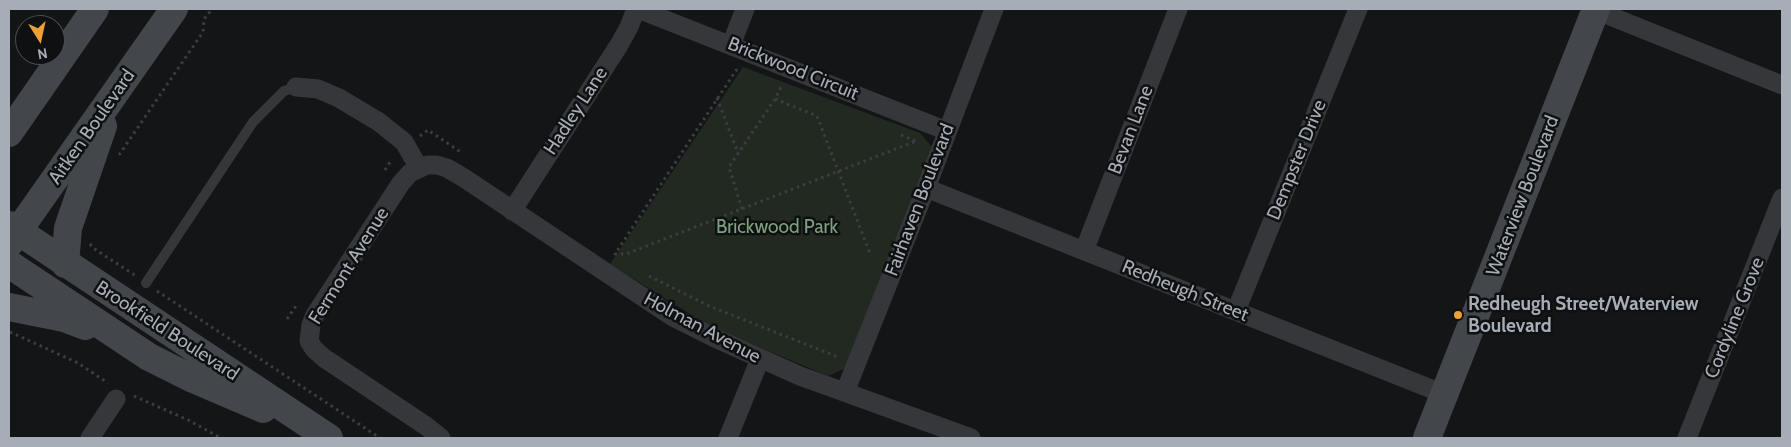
<!DOCTYPE html>
<style>
body{margin:0}
#map{position:relative;width:1791px;height:447px;overflow:hidden;background:#141516;font-family:Cabin,sans-serif}
canvas{display:block}
.frame{position:absolute;inset:0;border:10px solid #a6adb6;pointer-events:none}
.north{position:absolute;left:15px;top:15px;width:50px;height:50px;box-sizing:border-box;background:#0f1011;border:1px solid #4b4f53;border-radius:50%;rotate:170deg;font-size:14px;font-weight:700;line-height:20px;text-align:center;color:#a6adb6}
.north::after{content:'';display:block;margin:auto;width:18px;height:22px;background:#eea034;clip-path:polygon(50% 0,100% 100%,50% 72%,0 100%)}
</style>
<div id="map">
<canvas width="1791" height="447"></canvas>
<div class="frame"></div>
<div class="north">N</div>
</div>
<script>
const g = document.querySelector('canvas').getContext('2d');
g.lineJoin = 'round';
function fill(path, color) {
  g.fillStyle = color;
  g.fill(path, 'evenodd');
}
function poly(rows) {
  const path = new Path2D();
  for (const r of rows) {
    path.moveTo(r[0], r[1]);
    for (let i = 2; i < r.length; i += 2) path.lineTo(r[i], r[i + 1]);
  }
  return path;
}
function stroke(path, color, width, dash) {
  g.strokeStyle = color;
  g.lineWidth = width;
  g.lineCap = dash ? 'butt' : 'round';
  g.setLineDash(dash || []);
  g.stroke(path);
}
function drawText(font, color, halo, rows, align = 'center') {
  g.font = font + ' Cabin,sans-serif';
  g.lineWidth = 5;
  g.setLineDash([]);
  g.textBaseline = 'middle';
  g.strokeStyle = halo;
  g.fillStyle = color;
  for (const [text, x, y, turn = 0] of rows) {
    g.save();
    g.translate(x, y);
    g.rotate((+turn || 0) * Math.PI / 180);
    g.textAlign = isNaN(turn) ? turn : align;
    if (halo) g.strokeText(text, 0, 0);
    g.fillText(text, 0, 0);
    g.restore();
  }
}
fill(poly([
 [743,67,920,133,934,149,848,367,828,376,709,326,610,264]
]), '#212921');
stroke(poly([
 [737,69,615,254,626,254,916,141],
 [717,98,738,153],
 [775,99,817,116,871,256],
 [901,135,916,141],
 [420,136,428,130,462,153],
 [119,155,203,32,204,19,212,9],
 [385,170,392,159],
 [742,209,729,167,775,99,781,87],
 [90,244,93,248,136,276],
 [649,276,709,306,838,357],
 [157,291,380,438],
 [287,319,298,303],
 [10,332,78,363,108,383],
 [134,396,188,420,221,438]
]), '#3b3e42', 3, [2.5, 4]);
stroke(poly([
 [146,283,253,122,284,91,296,87]
]), '#35373b', 10);
stroke(poly([
 [638,9,947,131],
 [1595,10,1782,85],
 [731,45,745,9],
 [296,87,318,89,339,98,379,122,404,142,419,168],
 [926,188,1444,394],
 [512,211,619,45,629,27,636,9],
 [1084,251,1178,9],
 [1236,311,1358,9],
 [845,392,926,188,994,9],
 [90,438,116,399],
 [441,438,426,426,324,358,314,349,309,341,311,325,315,315,401,183,410,173,427,165,437,165,447,168,464,178,673,317,715,338,800,376,971,438],
 [728,438,760,359],
 [1687,438,1782,198]
]), '#35373b', 19);
stroke(poly([
 [9,133,95,9],
 [9,225,329,438],
 [9,244,174,9],
 [9,264,149,357,193,379,263,409],
 [65,264,68,228,103,126],
 [9,307,64,318,85,326],
 [1427,438,1596,9]
]), '#43464b', 28);
for (const [x, y, r, color] of [
 [1458,315,5,"#eea034"]
]) {
  const dot = new Path2D();
  dot.arc(x, y, r, 0, 2 * Math.PI);
  g.fillStyle = color;
  g.fill(dot);
  stroke(dot, '#0f1011', 2);
}
drawText('19px', '#a6adb6', '#0f1011', [
 ["Brickwood Circuit",793,69,22],
 ["Hadley Lane",576,111,-57],
 ["Aitken Boulevard",92,127,-55],
 ["Bevan Lane",1131,130,-69],
 ["Dempster Drive",1297,160,-68],
 ["Waterview Boulevard",1523,196,-69],
 ["Fairhaven Boulevard",920,200,-69],
 ["Fermont Avenue",349,266,-58],
 ["Redheugh Street",1185,291,22],
 ["Cordyline Grove",1735,318,-68],
 ["Holman Avenue",702,328,28],
 ["Brookfield Boulevard",167,331,33]
]);
drawText('19px', '#7ea17e', '#0f1011', [
 ["Brickwood Park",777,227]
]);
drawText('bold 19px', '#a6adb6', '#0f1011', [
 ["Redheugh Street/Waterview",1468,304],
 ["Boulevard",1468,326]
], 'left');
</script>
